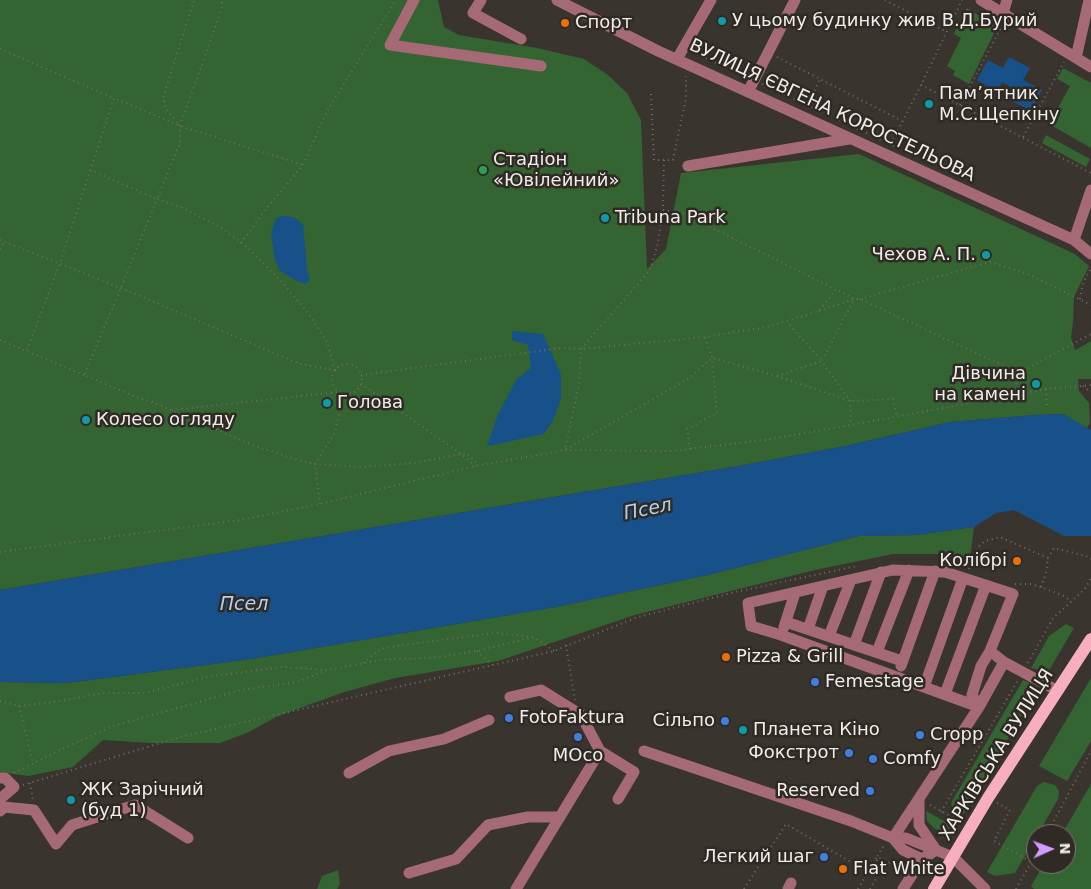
<!DOCTYPE html>
<meta charset="utf-8">
<style>
body{margin:0}
#map{position:relative;width:1091px;height:889px;overflow:hidden;background:#3a342f;font-family:"DejaVu Sans",sans-serif}
canvas{display:block}
.north{position:absolute;left:1026px;top:824px;width:50px;height:50px;box-sizing:border-box;background:#302a25;border:1px solid #7d7873;border-radius:50%;rotate:88deg;font-size:14px;font-weight:700;line-height:20px;text-align:center;color:#f0ece9}
.north::after{content:'';display:block;margin:auto;width:18px;height:22px;background:#d09dff;clip-path:polygon(50% 0,100% 100%,50% 72%,0 100%)}
</style>
<div id="map">
<canvas width="1091" height="889"></canvas>
<div class="north">N</div>
</div>
<script>
const g = document.querySelector('canvas').getContext('2d');
g.lineJoin = 'round';
function fill(path, color) {
  g.fillStyle = color;
  g.fill(path, 'evenodd');
}
function poly(rows) {
  const path = new Path2D();
  for (const r of rows) {
    if (r.length === 3) {
      path.moveTo(r[0] + r[2], r[1]);
      path.arc(r[0], r[1], r[2], 0, 2 * Math.PI);
      continue;
    }
    path.moveTo(r[0], r[1]);
    for (let i = 2; i < r.length; i += 2) path.lineTo(r[i], r[i + 1]);
  }
  return path;
}
function stroke(path, color, width, dash) {
  g.strokeStyle = color;
  g.lineWidth = width;
  g.lineCap = dash ? 'butt' : 'round';
  g.setLineDash(dash || []);
  g.stroke(path);
}
function drawText(font, color, halo, rows, align = 'center') {
  g.font = font + ' "DejaVu Sans",sans-serif';
  g.lineWidth = 5;
  g.setLineDash([]);
  g.textBaseline = 'middle';
  g.strokeStyle = halo;
  g.fillStyle = color;
  for (const [text, x, y, turn = 0] of rows) {
    g.save();
    g.translate(x, y);
    g.rotate((+turn || 0) * Math.PI / 180);
    g.textAlign = isNaN(turn) ? turn : align;
    if (halo) g.strokeText(text, 0, 0);
    g.fillText(text, 0, 0);
    g.restore();
  }
}
fill(poly([
 [0,0,438,0,444,27,459,35,537,48,584,59,608,75,627,93,641,120,647,269,666,249,681,173,859,154,1075,254,1089,266,1074,297,1073,323,1071,337,1075,350,1091,341,1091,379,1078,379,1079,391,1089,403,1090,423,1087,428,1063,414,1036,415,950,422,846,446,733,467,0,590],
 [967,8,997,27,969,84,953,75,955,71,947,66,961,38,954,34],
 [1063,68,1091,83,1091,148,1049,124,1070,86,1057,79],
 [1046,135,1090,159,1086,167,1042,143],
 [974,527,970,558,947,554,893,554,815,570,635,615,498,661,395,678,341,693,276,717,249,732,220,743,151,743,103,740,73,767,28,776,0,772,0,682,67,683,251,659,556,607,712,574,859,536,916,535],
 [1066,624,1074,628,1048,672,1031,668,1049,636],
 [1091,678,1091,741,1067,781,1039,766],
 [1023,680,1038,687,961,818,954,815,951,803],
 [1044,782,1055,785,1059,791,1058,799,1038,834,1036,834,1036,837,1015,873,995,876,987,872,1037,786],
 [1091,784,1091,889,1034,889,1031,886,1044,864,1066,864,1066,834,1062,834],
 [926,811,955,827,945,831,935,829,927,821],
 [338,870,340,884,337,889,317,889,322,876]
]), '#336432');
fill(poly([
 [1009,57,1030,68,1023,80,1042,90,1031,111,1010,100,1015,89,1002,82,997,92,977,80,988,60,1003,68],
 [282,216,294,217,303,224,307,269,310,280,305,284,295,280,280,271,275,260,271,234,276,218],
 [512,331,543,334,561,375,561,399,553,421,544,434,487,446,498,414,516,380,531,368,528,345,512,340],
 [1063,414,1091,430,1091,536,1064,536,1014,510,996,513,974,527,916,535,859,536,712,574,556,607,251,659,67,683,0,682,0,590,733,467,846,446,950,422,1036,415]
]), '#185189');
stroke(poly([
 [885,0,945,31],
 [0,49,114,98],
 [696,49,697,54,744,76],
 [777,57,902,121],
 [762,84,896,147],
 [921,85,1091,173],
 [651,94,654,160,673,160,686,98,686,76],
 [808,104,820,79],
 [960,105,1002,26],
 [180,126,222,8,222,0],
 [1023,137,1064,62],
 [891,144,921,85,962,0],
 [664,160,663,210,657,247,650,270,581,349,579,384,565,450,688,379,712,358,777,376,850,401,893,399,897,417],
 [90,170,157,199,180,143,180,126,166,109,163,98,194,0],
 [663,210,682,213,835,289],
 [0,240,121,288,300,364,335,370,327,342,309,314,280,280,248,248,220,227,183,208,157,199,121,288,84,375,136,397,150,401,252,445,294,459,315,464,335,432,341,405,338,392,172,410],
 [241,243,266,209,303,165,327,111,396,0],
 [0,249,4,242],
 [860,299,990,262,1028,274,1091,305],
 [1080,299,1083,283,1091,268],
 [819,311,854,299,822,361,850,401,851,425],
 [0,340,84,375],
 [27,350,60,263,114,98,180,126,303,165],
 [347,379,15],
 [1019,373,1091,334],
 [361,375,561,348,581,349,705,337,767,327,819,311,836,289,854,299,860,299,1019,373],
 [777,376,822,361,787,322],
 [361,384,460,453,475,466],
 [1083,386,1091,392],
 [1046,389,1047,408],
 [1014,394,1019,373],
 [690,449,687,429,717,413,712,358,705,337],
 [320,504,315,464,362,467,415,463,466,453,478,464],
 [0,552,239,520,320,504,475,466,565,450,672,451,771,439,851,425,1046,389,1091,385],
 [969,569,978,547,985,541,1000,537,1048,558],
 [1015,584,1030,584,1041,587,1064,596,1071,601],
 [1041,587,1046,573,1048,558,1054,548,1089,557,1091,559],
 [566,645,575,700],
 [477,651,492,665],
 [363,663,380,649,403,645,495,633,532,637],
 [1028,663,1053,618,1085,589,1091,578],
 [0,701,19,706,54,702,103,693,144,693,207,677,281,667,327,670,387,659,433,658,477,651,534,637,554,651],
 [19,706,33,763],
 [14,773,58,751,113,726,241,690,297,682,325,671],
 [30,783,33,800],
 [23,785,180,737,554,651,635,618,735,592,857,566],
 [997,803,1010,810,994,841,1032,862],
 [930,805,959,821],
 [941,812,1018,680],
 [1047,834,1091,751],
 [744,889,786,824,868,872],
 [858,889,877,857,904,870],
 [870,889,877,877,877,857,884,845],
 [1016,889,1036,854]
]), '#716c68', 2, [1, 4]);
stroke(poly([
 [414,0,390,45,541,66],
 [481,0,473,13,521,39],
 [557,0,658,51,1074,240,1091,254],
 [981,0,1091,67],
 [1003,13,1007,0],
 [1076,58,1089,0],
 [677,59,711,0],
 [748,92,795,0],
 [688,166,849,139],
 [1074,240,1091,190],
 [786,622,902,661],
 [784,627,795,593],
 [808,629,823,586],
 [829,636,851,580],
 [854,645,881,572],
 [990,651,1013,594,945,572,893,570,748,603,751,626,781,635,979,707,1004,662],
 [877,652,909,570],
 [901,666,935,571],
 [924,687,963,578],
 [945,694,986,585],
 [510,697,541,690,581,715,600,751,634,772,618,799],
 [644,751,851,821,893,838,906,838,953,857,985,889],
 [349,773,389,751,444,739,489,720],
 [0,778,5,778,14,787,0,799],
 [919,799,919,825,936,850],
 [0,811,4,807,34,810,56,844,72,825,135,805,188,838],
 [893,838,979,707,972,695,981,666,990,651,1004,662,1058,691],
 [893,838,903,850,922,859],
 [409,873,456,859,488,825,528,817,560,817],
 [516,889,600,751],
 [788,889,791,883],
 [903,889,922,859,936,850]
]), '#a56a76', 11);
stroke(poly([
 [934,889,988,798,1091,639]
]), '#f7aebd', 12);
for (const [x, y, r, color] of [
 [722,21,5,"#0f9aa8"],
 [565,23,5,"#e8710a"],
 [929,104,5,"#0f9aa8"],
 [483,170,5,"#2e9e5b"],
 [605,218,5,"#0f9aa8"],
 [986,255,5,"#0f9aa8"],
 [1036,384,5,"#0f9aa8"],
 [327,403,5,"#0f9aa8"],
 [86,420,5,"#0f9aa8"],
 [1017,561,5,"#e8710a"],
 [726,657,5,"#e8710a"],
 [815,682,5,"#3f7fe0"],
 [509,718,5,"#3f7fe0"],
 [725,721,5,"#3f7fe0"],
 [743,730,5,"#0f9aa8"],
 [920,735,5,"#3f7fe0"],
 [578,737,5,"#3f7fe0"],
 [849,753,5,"#3f7fe0"],
 [873,759,5,"#3f7fe0"],
 [870,791,5,"#3f7fe0"],
 [71,800,5,"#0f9aa8"],
 [824,857,5,"#3f7fe0"],
 [843,869,5,"#e8710a"]
]) {
  const dot = new Path2D();
  dot.arc(x, y, r, 0, 2 * Math.PI);
  g.fillStyle = color;
  g.fill(dot);
  stroke(dot, '#302a25', 2);
}
drawText('18px', '#f0ece9', '#302a25', [
 ["У цьому будинку жив В.Д.Бурий",732,21],
 ["Спорт",575,23],
 ["Пам’ятник",939,94],
 ["М.С.Щепкіну",939,115],
 ["Стадіон",493,160],
 ["«Ювілейний»",493,181],
 ["Tribuna Park",615,218],
 ["Чехов А. П.",976,255,"right"],
 ["Дівчина",1026,374,"right"],
 ["на камені",1026,395,"right"],
 ["Голова",337,403],
 ["Колесо огляду",96,420],
 ["Колібрі",1007,561,"right"],
 ["Pizza & Grill",736,657],
 ["Femestage",825,682],
 ["FotoFaktura",519,718],
 ["Сільпо",715,721,"right"],
 ["Планета Кіно",753,730],
 ["Cropp",930,735],
 ["Фокстрот",839,753,"right"],
 ["MOco",578,756,"center"],
 ["Comfy",883,759],
 ["ЖК Зарічний",81,790],
 ["(буд 1)",81,811],
 ["Reserved",860,791,"right"],
 ["Легкий шаг",814,857,"right"],
 ["Flat White",853,869]
], 'left');
drawText('18px', '#f0ece9', '#302a25', [
 ["ВУЛИЦЯ ЄВГЕНА КОРОСТЕЛЬОВА",832,111,25],
 ["ХАРКІВСЬКА ВУЛИЦЯ",997,755,-58]
]);
drawText('italic 19px', '#b2cff0', '#302a25', [
 ["Псел",648,510,-11],
 ["Псел",244,605]
]);
</script>
